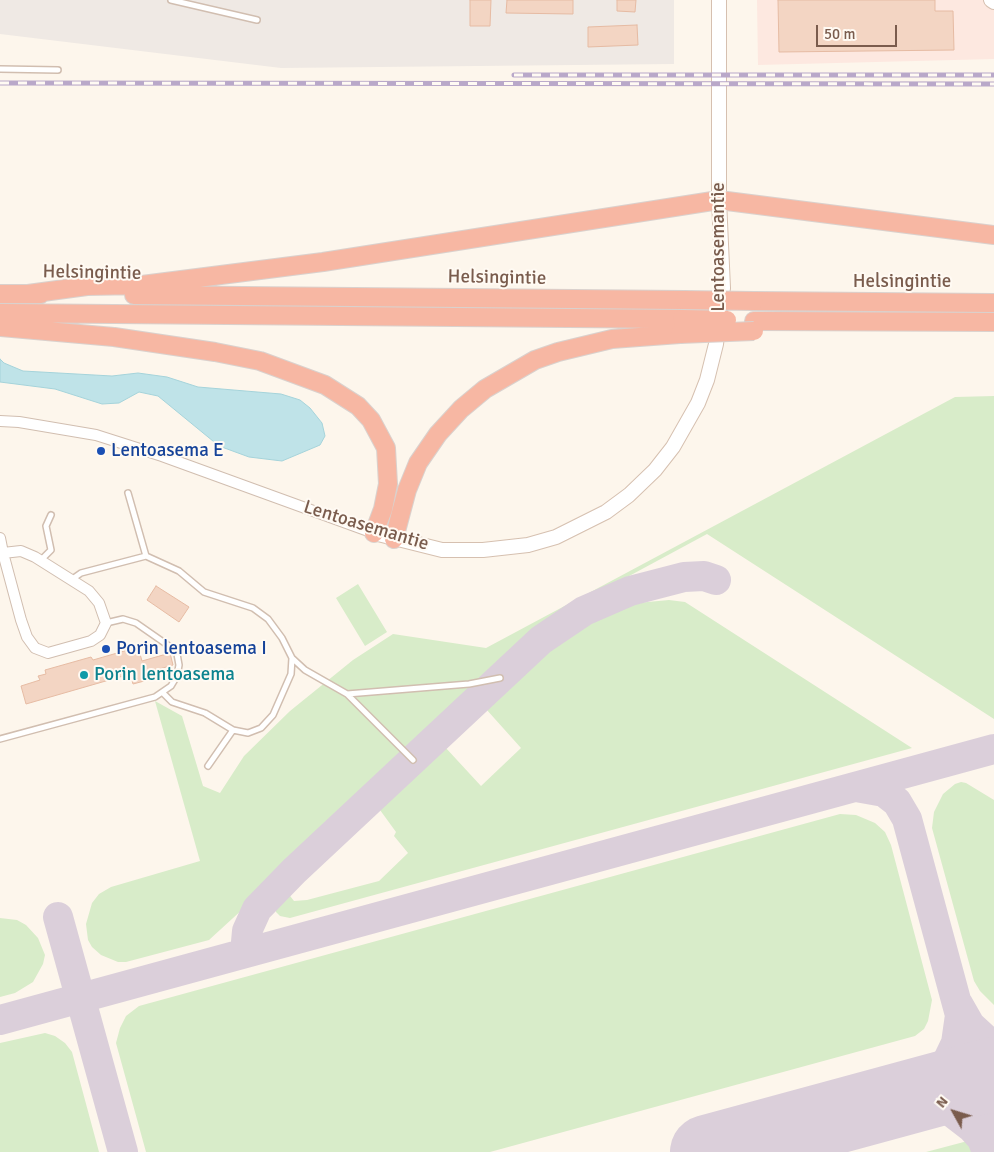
<!DOCTYPE html>
<style>
body{margin:0}
#map{position:relative;width:994px;height:1152px;overflow:hidden;background:#fdf6ec;font-family:Signika,sans-serif}
canvas{display:block}
.north{position:absolute;left:929px;top:1087px;width:50px;height:50px;-webkit-text-stroke:4px #fffaf3;paint-order:stroke;rotate:309deg;font-size:14px;font-weight:700;line-height:20px;text-align:center;color:#7a5c4d}
.north::after{content:'';display:block;margin:auto;width:18px;height:22px;background:#7a5c4d;clip-path:polygon(50% 0,100% 100%,50% 72%,0 100%)}
.scale{position:absolute;left:816px;top:25px;width:81px;height:22px;box-sizing:border-box;border:2px solid #7a5c4d;border-top:0;padding-left:6px;font-size:15px;line-height:18px;white-space:nowrap;color:#7a5c4d;-webkit-text-stroke:4px #fffaf3;paint-order:stroke}
</style>
<div id="map">
<canvas width="994" height="1152"></canvas>
<div class="north">N</div>
<div class="scale">50 m</div>
</div>
<script>
const g = document.querySelector('canvas').getContext('2d');
g.lineJoin = 'round';
function fill(path, color) {
  g.fillStyle = color;
  g.fill(path, 'evenodd');
}
function poly(rows) {
  const path = new Path2D();
  for (const r of rows) {
    path.moveTo(r[0], r[1]);
    for (let i = 2; i < r.length; i += 2) path.lineTo(r[i], r[i + 1]);
  }
  return path;
}
function stroke(path, color, width, dash) {
  g.strokeStyle = color;
  g.lineWidth = width;
  g.lineCap = dash ? 'butt' : 'round';
  g.setLineDash(dash || []);
  g.stroke(path);
}
function drawText(font, color, halo, rows, align = 'center') {
  g.font = font + ' Signika,sans-serif';
  g.lineWidth = 4;
  g.setLineDash([]);
  g.textBaseline = 'middle';
  g.strokeStyle = halo;
  g.fillStyle = color;
  for (const [text, x, y, turn = 0] of rows) {
    g.save();
    g.translate(x, y);
    g.rotate((+turn || 0) * Math.PI / 180);
    g.textAlign = isNaN(turn) ? turn : align;
    if (halo) g.strokeText(text, 0, 0);
    g.fillText(text, 0, 0);
    g.restore();
  }
}
fill(poly([
 [757,0,994,0,994,59,758,65]
]), '#fde8e0');
fill(poly([
 [0,0,674,0,674,64,281,68,0,34]
]), '#efe9e4');
fill(poly([
 [994,396,994,719,707,534,555,616,533,633,351,802,314,833,288,860,268,886,209,940,126,962,118,962,101,955,92,947,88,940,86,924,92,903,99,894,111,887,200,861,155,701,182,716,203,786,220,793,244,756,290,711,353,660,393,634,486,648,955,397],
 [358,584,387,632,365,646,336,598],
 [669,600,685,602,912,748,290,918,280,916,276,912,276,902,287,892,294,901,307,900,379,881,408,853,394,836,396,832,380,810,445,747,481,786,521,748,486,709,548,651,571,633,615,609,637,603],
 [961,782,966,783,994,800,994,1005,980,991,974,981,932,828,934,812,943,794,955,784],
 [840,814,856,815,875,823,885,832,891,845,932,1000,928,1021,924,1029,915,1036,490,1152,146,1152,116,1043,120,1028,126,1016,139,1006],
 [0,918,17,920,26,925,38,938,45,955,43,964,33,982,15,993,0,997],
 [45,1033,55,1036,65,1043,72,1052,99,1152,0,1152,0,1043],
 [994,1134,994,1152,926,1152]
]), '#d8ecc9');
const water = poly([
 [0,359,4,363,23,371,112,376,138,373,167,377,198,387,281,394,300,400,310,408,322,423,325,436,320,445,282,461,249,457,219,446,158,396,139,392,119,403,102,404,55,389,0,382,0,359]
]);
fill(water, '#bfe3e8');
stroke(water, '#a5d3da', 1);
stroke(poly([
 [856,787,884,792,897,802,907,819,960,1015,956,1043,945,1066,920,1090,891,1102],
 [58,917,123,1152],
 [245,953,247,931,257,909,294,871,541,640,584,611,630,591,684,577,704,576,716,580],
 [958,1004,970,1025,994,1047],
 [0,1020,994,749],
 [894,1102,921,1101,950,1111,972,1128,982,1139,987,1152],
 [989,1152,989,1125,994,1110]
]), '#dbcfda', 30);
stroke(poly([
 [707,1152,994,1074]
]), '#dbcfda', 74);
const building = poly([
 [470,0,491,0,490,26,470,26,470,0],
 [507,0,573,0,573,14,506,13,507,0],
 [617,0,636,0,635,12,617,11,617,0],
 [778,0,935,0,935,11,953,11,954,50,779,52,778,0],
 [637,25,638,45,588,47,588,27,637,25],
 [156,586,189,607,179,622,147,600,156,586],
 [138,647,142,661,170,653,173,665,146,673,148,680,133,684,130,674,26,704,21,686,40,680,38,676,46,674,45,670,91,657,93,660,138,647]
]);
fill(building, '#f3d5c3');
stroke(building, '#e6bba3', 1);
const lane = poly([
 [171,0,257,20],
 [0,69,58,70],
 [128,493,146,556],
 [41,560,51,550,46,526,51,515],
 [71,580,81,573,146,556,179,571,204,592,253,608,268,619,282,638,292,658,291,674,273,715,261,728,248,733,233,730,205,713,172,702,163,693],
 [292,658,305,670,347,694,469,684,500,678],
 [347,694,413,760],
 [0,739,155,697,171,686,177,676,179,665,177,654,169,646,136,623,123,619,106,623],
 [208,766,233,730]
]);
const street = poly([
 [0,421,19,422,96,435,162,456,374,533],
 [0,538,3,553,21,620,27,637,35,648,48,653,91,641,100,635,106,623,99,603,89,591,35,557,21,551,3,553]
]);
const secondary = poly([
 [991,0,994,2],
 [374,533,442,550,483,550,528,545,556,537,606,512,629,495,655,470,673,447,698,403,707,380,716,344,723,288,719,200,719,0]
]);
const highway = poly([
 [0,294,41,294],
 [28,294,87,286,142,285,323,262,719,200,994,235],
 [134,295,684,300],
 [754,301,994,303],
 [0,313,682,319],
 [754,321,994,322],
 [0,327,114,337,215,352,260,361,325,385,358,406,371,420,386,448,388,484,383,509,374,533],
 [394,539,407,490,418,463,438,434,461,409,485,389,535,360,558,352,612,339,680,334]
]);
stroke(lane, '#d1beb0', 8);
stroke(street, '#d1beb0', 12);
stroke(secondary, '#d6c0b0', 16);
stroke(highway, '#dad1cd', 20);
stroke(lane, '#fff', 5);
stroke(street, '#fff', 10);
stroke(secondary, '#fff', 14);
stroke(highway, '#f7b7a3', 18);
const rail = poly([
 [514,75,994,75],
 [0,83,994,84]
]);
stroke(rail, '#b9a8c9', 5);
stroke(rail, '#fffaf3', 3, [9]);
const highwayBridge = poly([
 [684,300,754,301],
 [682,319,727,320],
 [680,334,754,331]
]);
stroke(highwayBridge, '#dad1cd', 20, []);
stroke(highwayBridge, '#f7b7a3', 18);
for (const [x, y, r, color] of [
 [101,451,5,"#1a4fb4"],
 [106,649,5,"#1a4fb4"],
 [84,675,5,"#0f9aa8"]
]) {
  const dot = new Path2D();
  dot.arc(x, y, r, 0, 2 * Math.PI);
  g.fillStyle = color;
  g.fill(dot);
  stroke(dot, '#fffaf3', 2);
}
drawText('19px', '#7a5c4d', '#fffaf3', [
 ["Lentoasemantie",719,247,-90],
 ["Helsingintie",92,273,1],
 ["Helsingintie",497,278,1],
 ["Helsingintie",902,282],
 ["Lentoasemantie",366,526,17]
]);
drawText('19px', '#164399', '#fffaf3', [
 ["Lentoasema E",111,451],
 ["Porin lentoasema I",116,649]
], 'left');
drawText('19px', '#0d838f', '#fffaf3', [
 ["Porin lentoasema",94,675]
], 'left');
</script>
